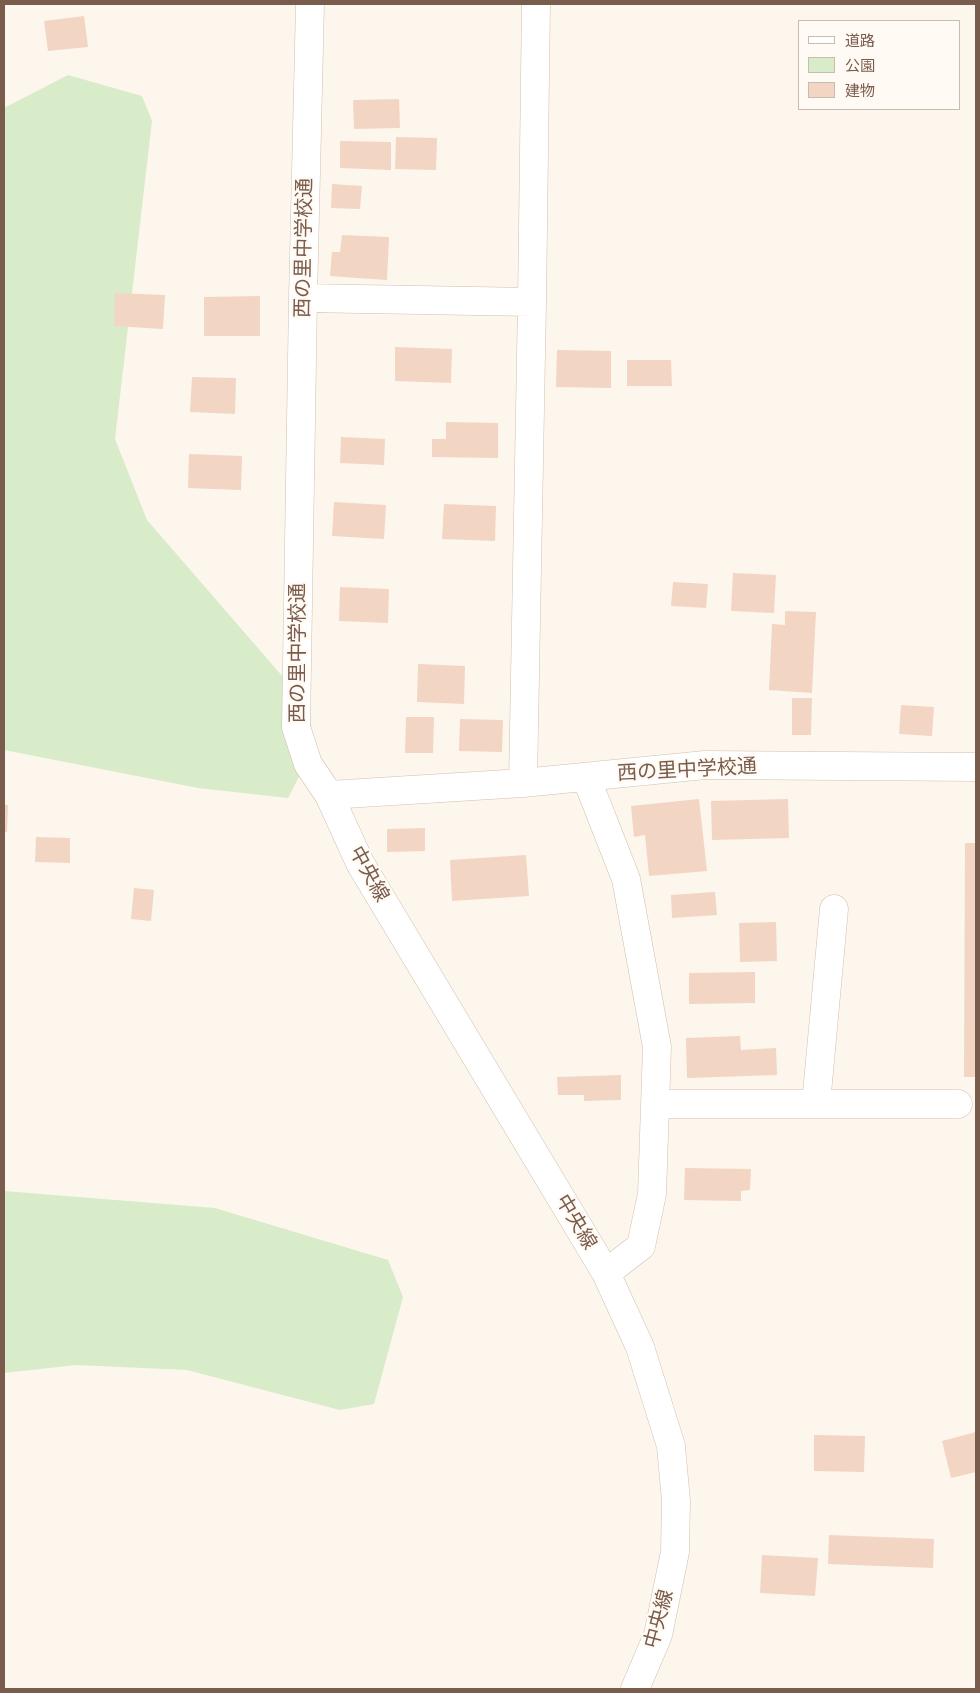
<!DOCTYPE html>
<meta charset="utf-8">
<style>
body{margin:0}
#map{position:relative;width:980px;height:1693px;overflow:hidden;background:#fdf6ec;font-family:"Alegreya Sans","Noto Sans JP",sans-serif}
canvas{display:block}
.frame{position:absolute;inset:0;border:5px solid #7a5c4d;pointer-events:none}
.legend{position:absolute;left:798px;top:20px;width:162px;height:90px;box-sizing:border-box;background:#fffaf3;border:1px solid #cabbb1;margin:0;padding:6px 9px;list-style:none;font-size:15px;color:#7a5c4d}
.legend li{display:flex;align-items:center;gap:10px;height:25px}
.legend b{width:25px;border:1px solid #cabbb1}
</style>
<div id="map">
<canvas width="980" height="1693"></canvas>
<div class="frame"></div>
<ul class="legend">
<li><b style="height:6px;background:#fff"></b>道路</li>
<li><b style="height:14px;background:#d8ecc9"></b>公園</li>
<li><b style="height:14px;background:#f3d5c3"></b>建物</li>
</ul>
</div>
<script>
const g = document.querySelector('canvas').getContext('2d');
g.lineJoin = 'round';
function fill(path, color) {
  g.fillStyle = color;
  g.fill(path, 'evenodd');
}
function poly(rows) {
  const path = new Path2D();
  for (const r of rows) {
    path.moveTo(r[0], r[1]);
    for (let i = 2; i < r.length; i += 2) path.lineTo(r[i], r[i + 1]);
  }
  return path;
}
function stroke(path, color, width, dash) {
  g.strokeStyle = color;
  g.lineWidth = width;
  g.lineCap = dash ? 'butt' : 'round';
  g.setLineDash(dash || []);
  g.stroke(path);
}
function drawText(font, color, halo, rows, align = 'center') {
  g.font = font + ' "Alegreya Sans","Noto Sans JP",sans-serif';
  g.lineWidth = 4.5;
  g.setLineDash([]);
  g.textBaseline = 'middle';
  g.strokeStyle = halo;
  g.fillStyle = color;
  for (const [text, x, y, turn = 0] of rows) {
    g.save();
    g.translate(x, y);
    g.rotate((+turn || 0) * Math.PI / 180);
    g.textAlign = isNaN(turn) ? turn : align;
    if (halo) g.strokeText(text, 0, 0);
    g.fillText(text, 0, 0);
    g.restore();
  }
}
fill(poly([
 [68,75,142,96,152,121,115,439,147,520,309,707,314,748,288,798,198,788,4,750,4,108],
 [4,1191,215,1208,388,1260,403,1297,374,1404,340,1410,187,1370,76,1365,4,1373]
]), '#d8ecc9');
fill(poly([
 [84,16,88,47,48,51,44,21],
 [399,99,400,128,354,129,353,100],
 [396,137,437,138,436,170,395,169],
 [340,141,391,142,391,170,340,168],
 [332,184,362,186,360,209,331,208],
 [342,235,389,237,387,280,330,276,332,252,340,252],
 [115,293,165,295,163,329,114,326],
 [260,296,260,336,204,336,204,297],
 [395,347,452,349,451,383,395,381],
 [557,350,611,351,611,388,556,387],
 [627,360,671,360,672,386,627,386],
 [192,377,236,378,235,414,190,412],
 [446,422,498,423,498,458,432,457,432,439,446,439],
 [341,437,385,439,384,465,340,463],
 [189,454,242,456,241,490,188,488],
 [334,502,386,505,384,539,332,536],
 [444,504,496,506,495,541,442,539],
 [733,573,776,575,774,613,731,611],
 [673,582,708,584,706,608,671,606],
 [340,587,389,589,388,623,339,621],
 [785,611,816,612,812,693,769,690,772,624,785,625],
 [418,664,465,666,464,704,417,702],
 [792,698,812,698,811,735,792,735],
 [901,705,934,707,932,736,899,734],
 [406,717,434,717,433,753,405,753],
 [460,719,503,720,502,752,459,751],
 [699,799,707,871,649,876,645,835,634,837,631,806],
 [788,799,789,838,712,840,711,801],
 [4,805,8,805,7,832,4,832],
 [425,828,425,851,387,852,387,829],
 [36,837,70,838,70,863,35,862],
 [965,843,976,843,976,1077,964,1077],
 [526,855,529,896,452,901,450,860],
 [134,888,154,890,151,921,131,919],
 [715,892,717,915,672,918,671,895],
 [776,922,777,961,740,962,739,923],
 [755,972,755,1003,689,1004,689,973],
 [740,1036,741,1050,776,1048,777,1075,687,1078,686,1038],
 [621,1075,621,1100,584,1101,584,1095,558,1095,557,1077],
 [685,1168,751,1169,750,1190,741,1191,741,1201,684,1200],
 [976,1432,976,1472,951,1478,942,1441],
 [814,1435,865,1436,864,1472,814,1471],
 [829,1535,934,1539,933,1568,828,1564],
 [762,1555,818,1558,815,1596,760,1593]
]), '#f3d5c3');
const minor = poly([
 [310,4,303,298,296,727,308,764,329,795,523,783,705,765,976,767],
 [303,298,532,302],
 [586,777,626,879,657,1047,652,1194,641,1246,606,1273],
 [523,783,532,302,536,4],
 [329,795,360,863,606,1273,640,1347,671,1446,676,1501,675,1552,658,1635,635,1689],
 [655,1104,958,1104],
 [816,1104,834,909]
]);
stroke(minor, '#d1beb0', 29);
stroke(minor, '#fff', 28);
drawText('20px', '#7a5c4d', '#fffaf3', [
 ["西の里中学校通",304,248,-89],
 ["西の里中学校通",298,653,-90],
 ["西の里中学校通",687,770,-3],
 ["中央線",369,874,61],
 ["中央線",576,1222,59],
 ["中央線",659,1619,-75]
]);
</script>
